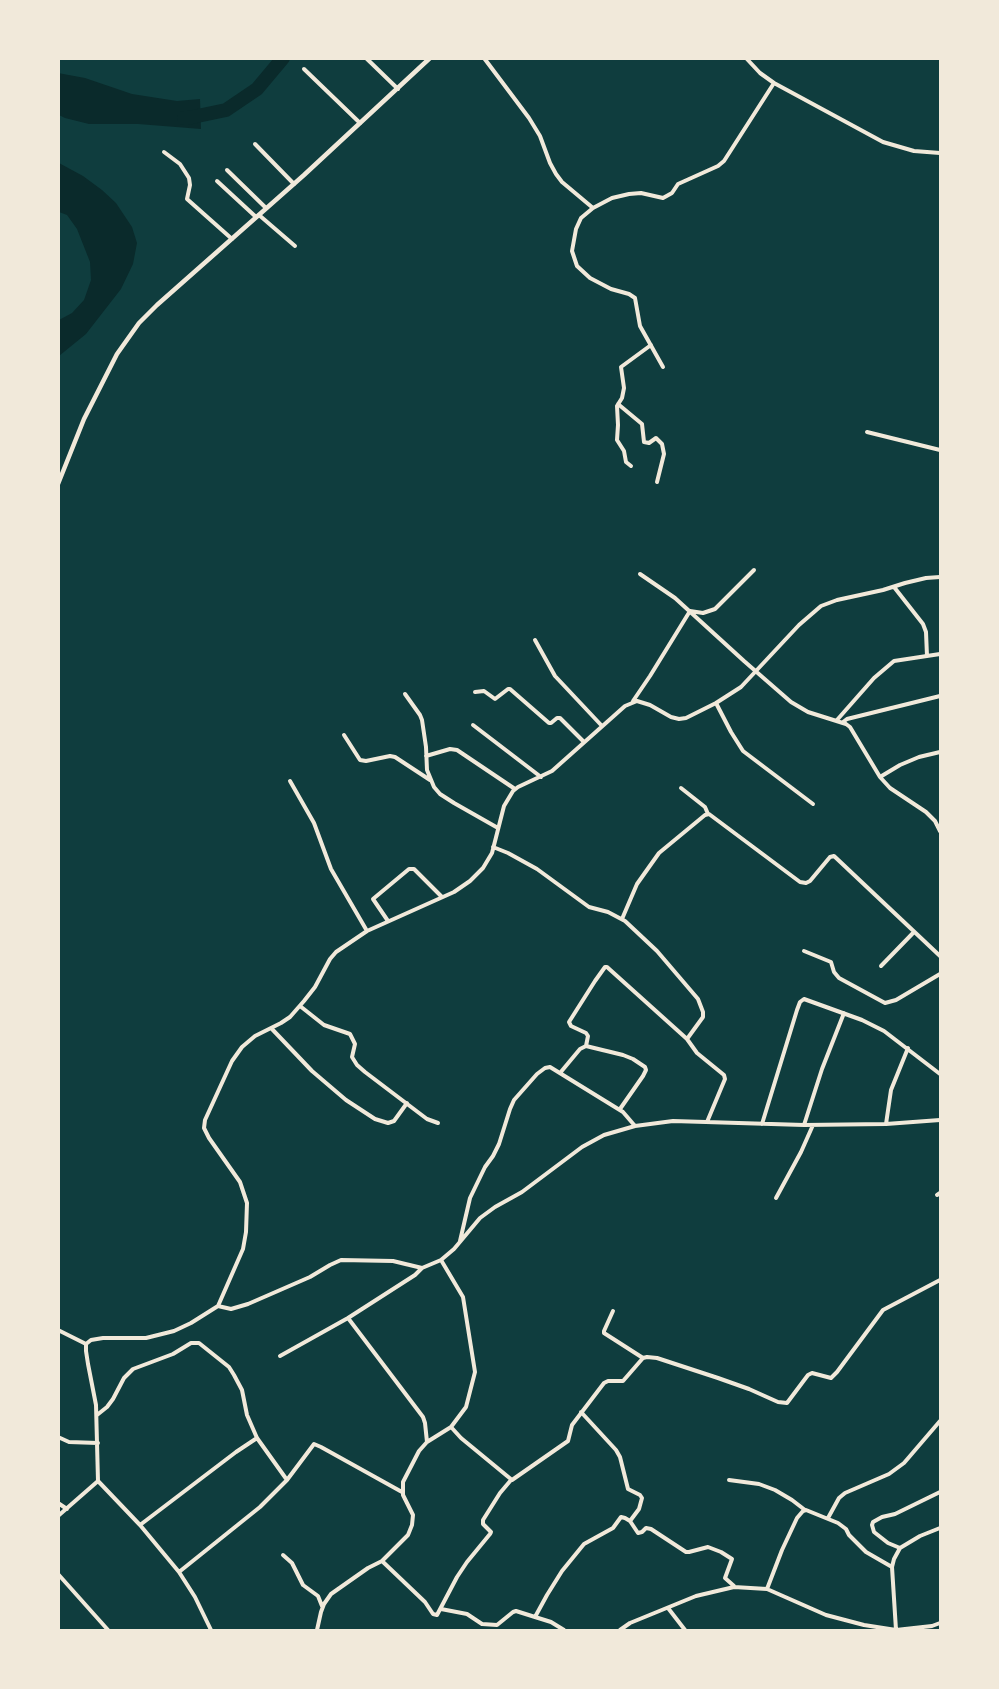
<!DOCTYPE html>
<style>
body{margin:0}
#map{position:relative;width:999px;height:1689px;overflow:hidden;background:#0f3d3e;font-family:Spectral,serif}
canvas{display:block}
.frame{position:absolute;inset:0;border:60px solid #f1e9da;pointer-events:none}
</style>
<div id="map">
<canvas width="999" height="1689"></canvas>
<div class="frame"></div>
</div>
<script>
const g = document.querySelector('canvas').getContext('2d');
g.lineJoin = 'round';
function fill(path, color) {
  g.fillStyle = color;
  g.fill(path, 'evenodd');
}
function poly(rows) {
  const path = new Path2D();
  for (const r of rows) {
    path.moveTo(r[0], r[1]);
    for (let i = 2; i < r.length; i += 2) path.lineTo(r[i], r[i + 1]);
  }
  return path;
}
function stroke(path, color, width, dash) {
  g.strokeStyle = color;
  g.lineWidth = width;
  g.lineCap = dash ? 'butt' : 'round';
  g.setLineDash(dash || []);
  g.stroke(path);
}
fill(poly([
 [58,73,85,78,132,94,177,101,200,99,201,129,138,124,89,124,65,118,59,115],
 [59,163,83,176,102,190,116,203,132,227,137,243,133,264,121,289,86,334,59,356,59,320,72,313,84,300,91,280,90,262,77,229,67,215,59,212]
]), '#0a2a2b');
stroke(poly([
 [184,118,188,118,226,110,257,89,283,58]
]), '#0a2a2b', 14);
stroke(poly([
 [366,58,398,89],
 [484,58,529,118,540,136,550,163,556,174,562,182,593,208],
 [746,58,760,73,774,83,883,142,914,151,940,153],
 [304,69,360,123],
 [255,144,294,184],
 [164,152,180,164,189,178,190,185,187,199,232,239],
 [227,170,266,208],
 [217,181,256,217],
 [259,215,295,246],
 [663,367,640,326,635,298,629,294,611,289,590,278,577,266,572,251,576,229,581,218,593,208,612,198,629,194,641,193,663,198,672,193,678,184,718,166,724,161,774,83],
 [618,404,642,424,644,442,649,443,656,438,662,444,664,454,657,482],
 [867,432,940,450],
 [631,466,626,462,624,451,617,440,618,425,617,406,622,398,624,388,621,367,651,345],
 [640,574,675,598,744,661,791,702,808,712,846,724,850,727,880,777,890,788,926,812,935,821,940,831],
 [894,587,923,624,926,632,927,656],
 [535,640,555,676,602,726],
 [475,692,484,691,495,699,508,689,510,689,549,723,551,723,557,718,560,718,584,742],
 [405,694,420,715,422,720,426,747,427,770,434,787,440,794,454,803,498,828],
 [633,701,650,676,690,611,703,613,715,609,754,570],
 [716,703,731,732,743,751,813,804],
 [837,720,874,678,894,661,940,654],
 [843,722,847,719,940,696],
 [473,725,541,777],
 [344,735,360,760,366,761,390,756,395,757,430,780],
 [426,756,450,749,457,750,515,789],
 [880,777,900,765,919,757,940,752],
 [290,781,314,823,331,869,367,931],
 [681,788,705,807,708,814],
 [493,847,508,853,537,869,589,907,608,912,625,921,657,951,698,999,703,1012,703,1017,687,1039,697,1053,724,1075,725,1079,707,1122],
 [622,919,637,884,659,853,705,815,709,814,800,882,806,883,810,881,830,857,834,856,940,956],
 [388,921,373,899,409,869,414,869,442,897],
 [804,951,831,962,834,972,839,978,885,1003,896,1000,940,974],
 [881,966,914,932],
 [300,1006,324,1025,350,1034,355,1044,352,1057,357,1065,365,1072,427,1119,438,1123],
 [271,1028,312,1071,346,1100,375,1119,388,1123,394,1121,407,1103],
 [586,1046,588,1036,586,1033,571,1026,569,1022,595,981,605,967,607,967,687,1039],
 [560,1073,580,1049,586,1046,623,1055,633,1059,645,1067,646,1070,643,1076,620,1109],
 [762,1124,797,1010,800,1002,804,999,862,1020,884,1031,940,1074],
 [886,1124,891,1090,908,1048],
 [804,1125,822,1069,844,1013],
 [937,1195,940,1193],
 [776,1198,801,1152,813,1125],
 [460,1241,470,1198,485,1167,493,1156,499,1144,510,1109,514,1100,537,1074,545,1068,550,1067,623,1112,635,1126],
 [441,1260,463,1297,475,1372,466,1407,451,1427,461,1438,512,1480,568,1441,572,1425,604,1383,608,1381,623,1381,643,1358,647,1357,657,1358,718,1378,749,1389,778,1402,787,1403,808,1375,812,1373,831,1378,837,1372,883,1310,940,1280],
 [218,1306,243,1249,246,1232,247,1203,240,1182,209,1138,204,1128,205,1120,232,1061,242,1047,255,1036,281,1023,290,1017,304,1001,315,987,330,959,336,952,367,931,454,892,470,881,483,868,492,853,504,806,513,791,518,787,552,771,625,706,637,701,650,705,671,717,679,719,686,718,716,703,741,687,799,625,821,606,837,600,883,590,905,583,926,578,940,577],
 [613,1311,604,1331,604,1333,643,1358],
 [58,1330,86,1344],
 [280,1356,348,1318,415,1275,422,1268],
 [581,1412,616,1450,620,1457,628,1489,640,1495,642,1498,639,1509,630,1521,638,1533,642,1532,646,1528,651,1529,686,1552,689,1552,708,1547,721,1552,732,1559,725,1578,734,1586],
 [97,1415,107,1407,113,1399,124,1378,133,1369,173,1354,191,1343,199,1343,229,1367,234,1375,242,1390,247,1415,257,1438,287,1480],
 [58,1437,69,1442,98,1443],
 [427,1442,451,1427],
 [729,1480,759,1484,775,1490,792,1500,805,1510],
 [58,1503,67,1509],
 [58,1516,98,1481],
 [828,1518,839,1498,845,1493,889,1474,904,1463,940,1421],
 [140,1525,236,1452,257,1438],
 [900,1548,888,1543,874,1532,872,1525,873,1522,882,1517,895,1514,940,1492],
 [283,1555,292,1563,303,1585,318,1596,322,1606],
 [382,1561,425,1602,433,1614,437,1615,457,1577,467,1562,490,1534,491,1532,483,1524,483,1520,500,1493,511,1480],
 [179,1572,260,1507,287,1480,314,1444,321,1447,402,1492],
 [58,1574,108,1630],
 [767,1589,782,1550,797,1518,803,1511,806,1510,838,1523,846,1529,849,1535,866,1552,892,1567],
 [668,1608,685,1630],
 [441,1609,467,1614,482,1624,497,1625,513,1612,516,1611,535,1617],
 [211,1630,195,1597,179,1572,140,1525,98,1481,96,1405,88,1364,86,1351,86,1344,91,1340,103,1338,146,1338,174,1331,191,1323,218,1306,231,1309,248,1304,310,1277,330,1265,341,1260,393,1261,422,1268,441,1260,454,1249,480,1218,495,1207,522,1192,582,1147,604,1135,635,1126,673,1121,804,1125,886,1124,940,1120],
 [317,1630,321,1612,324,1604,331,1594,368,1568,382,1561,408,1535,412,1525,413,1515,403,1495,403,1482,419,1451,427,1442,425,1423,423,1417,348,1318],
 [564,1630,551,1622,535,1617,547,1595,562,1571,584,1544,613,1528,621,1517,625,1518,630,1521],
 [620,1630,630,1623,696,1596,734,1587,767,1589,826,1615,864,1625,896,1630,932,1626,940,1623],
 [896,1630,892,1567,894,1559,900,1548,920,1536,940,1528]
]), '#f1e9da', 4);
stroke(poly([
 [58,484,84,419,117,354,139,323,157,305,304,175,430,58]
]), '#f1e9da', 4.5);
</script>
